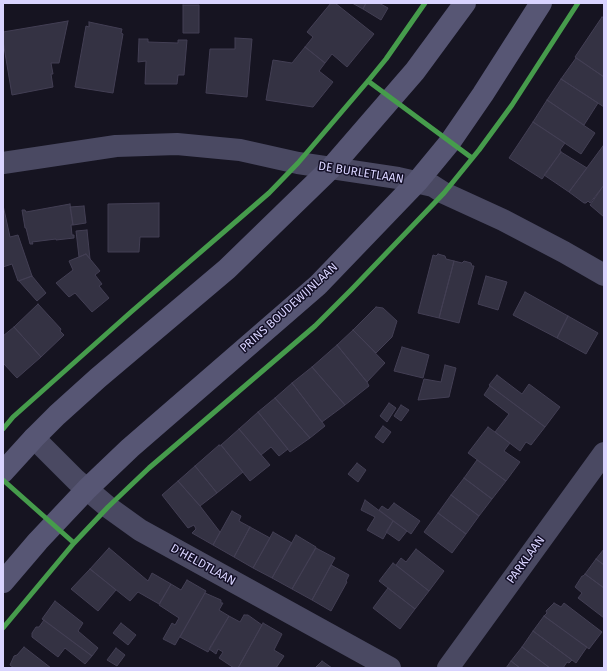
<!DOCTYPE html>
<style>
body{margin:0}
#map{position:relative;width:607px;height:671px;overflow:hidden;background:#161421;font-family:"Fira Sans",sans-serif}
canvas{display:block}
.frame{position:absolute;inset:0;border:4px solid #d9d4ff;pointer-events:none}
</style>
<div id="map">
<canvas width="607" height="671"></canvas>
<div class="frame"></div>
</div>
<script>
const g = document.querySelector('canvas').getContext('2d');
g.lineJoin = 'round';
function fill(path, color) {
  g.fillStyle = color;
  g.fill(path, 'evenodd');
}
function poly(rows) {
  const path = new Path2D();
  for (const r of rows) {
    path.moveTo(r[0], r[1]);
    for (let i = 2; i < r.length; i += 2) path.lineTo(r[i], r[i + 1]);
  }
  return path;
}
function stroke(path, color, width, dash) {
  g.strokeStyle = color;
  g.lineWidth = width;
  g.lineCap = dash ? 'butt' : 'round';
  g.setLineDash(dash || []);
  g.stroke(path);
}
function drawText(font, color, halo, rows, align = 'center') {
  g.font = font + ' "Fira Sans",sans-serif';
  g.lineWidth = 3;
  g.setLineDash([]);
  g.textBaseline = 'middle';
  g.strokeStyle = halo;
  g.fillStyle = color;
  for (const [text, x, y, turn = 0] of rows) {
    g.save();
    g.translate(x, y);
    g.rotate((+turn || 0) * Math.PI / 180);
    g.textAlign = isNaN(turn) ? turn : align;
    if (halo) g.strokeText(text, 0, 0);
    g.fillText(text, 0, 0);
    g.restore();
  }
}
const building = poly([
 [331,3,335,3,374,34,347,67,332,54,325,63,305,47,313,37,307,32,331,3],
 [352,3,366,3,363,9,352,3],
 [366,3,379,3,388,8,381,20,363,9,366,3],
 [183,5,199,5,199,33,183,33,183,5],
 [602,17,604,18,604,77,575,57,602,17],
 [68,21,59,63,51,63,53,74,51,74,53,87,12,95,3,41,3,32,68,21],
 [89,22,122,29,121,33,123,34,113,93,75,87,86,26,89,27,89,22],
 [235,38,252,39,247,97,206,93,210,49,235,49,235,38],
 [139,39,148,39,148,42,178,43,178,40,187,40,184,75,178,75,177,84,145,84,146,61,138,62,139,39],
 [305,47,325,63,319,71,333,82,313,107,266,100,273,60,292,63,305,47],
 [576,58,604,77,604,107,561,79,576,58],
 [561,79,598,103,584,125,547,100,561,79],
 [547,100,595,133,581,154,533,122,547,100],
 [533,122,565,143,560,150,561,152,542,179,509,158,533,122],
 [603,146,604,185,590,203,588,201,586,203,584,203,569,192,603,146],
 [561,152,587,168,569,192,544,175,561,152],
 [604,185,604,217,590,205,604,185],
 [159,203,159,237,140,237,139,252,108,252,108,204,159,203],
 [70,204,73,225,71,225,72,235,74,235,74,238,56,240,56,239,32,242,33,244,30,244,26,228,25,228,22,210,25,210,26,212,70,204],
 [3,205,10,237,18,235,32,276,18,281,12,264,3,267,3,205],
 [84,206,86,223,73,225,70,207,84,206],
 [87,230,90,259,86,254,79,257,76,231,87,230],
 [86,254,100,271,95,275,102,284,99,286,109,298,92,312,75,293,69,297,56,283,73,270,69,261,86,254],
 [438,254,445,256,446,259,454,261,439,318,418,313,433,255,436,256,438,254],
 [454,261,462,263,464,261,471,263,472,266,474,266,459,323,439,318,454,261],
 [32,276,46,293,37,301,19,281,32,276],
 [486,276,507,282,498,310,478,304,486,276],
 [525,292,568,316,557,338,513,315,525,292],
 [38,304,61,329,60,331,64,335,41,357,14,327,38,304],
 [376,307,383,308,397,321,392,337,376,353,353,330,376,307],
 [568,316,598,333,586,354,557,338,568,316],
 [14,327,41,357,17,378,3,363,3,336,14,327],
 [353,330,385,363,367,382,337,345,353,330],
 [337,345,367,382,369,386,345,405,312,367,337,345],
 [402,347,429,355,423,378,394,371,402,347],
 [445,365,456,368,449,397,418,400,424,379,441,382,445,365],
 [312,367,345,405,322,422,292,383,312,367],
 [497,375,522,394,529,384,560,407,545,427,489,385,497,375],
 [292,383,325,426,310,438,275,398,292,383],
 [490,386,545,427,531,445,526,442,520,451,495,432,509,414,484,395,490,386],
 [275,398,310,438,290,452,258,412,275,398],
 [389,403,396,408,387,422,380,416,389,403],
 [401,405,409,410,401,421,394,416,401,405],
 [258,412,288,449,279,456,271,447,261,455,239,429,258,412],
 [383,426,391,432,383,443,375,437,383,426],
 [488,427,510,443,504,451,520,462,506,481,468,453,488,427],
 [239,429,270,465,250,481,221,445,239,429],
 [219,445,219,446,221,445,243,472,217,493,195,466,219,445],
 [477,460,506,481,492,499,464,478,477,460],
 [357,463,366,470,358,482,348,474,357,463],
 [195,466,217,493,200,506,178,481,195,466],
 [464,478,492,499,479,516,451,495,464,478],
 [178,481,200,506,220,532,213,545,192,533,196,529,194,525,188,528,162,495,178,481],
 [451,495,479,516,466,534,438,513,451,495],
 [365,500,393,521,383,539,367,530,375,517,361,510,365,500],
 [394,503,420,521,411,534,379,510,382,506,388,510,394,503],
 [232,511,241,516,239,521,250,527,234,557,213,545,232,511],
 [438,513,466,534,452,553,424,532,438,513],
 [393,521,407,531,399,541,386,532,393,521],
 [250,527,270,538,253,568,234,557,250,527],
 [273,532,292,543,272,578,253,568,273,532],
 [296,535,316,547,292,589,272,578,296,535],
 [109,548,148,581,152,573,171,584,159,604,138,592,130,601,90,569,109,548],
 [316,548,335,558,312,600,292,589,316,548],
 [416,549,444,571,429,591,396,565,401,558,406,562,416,549],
 [604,549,604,565,596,559,604,549],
 [596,559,604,565,604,588,585,574,596,559],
 [393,563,429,591,415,609,379,581,393,563],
 [331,565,349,575,346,581,347,582,331,611,312,600,331,565],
 [90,569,116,590,98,611,71,589,90,569],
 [585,574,604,588,604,618,578,598,582,593,575,587,582,576,583,576,585,574],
 [187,580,206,591,175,645,163,639,172,623,175,625,179,618,159,605,171,584,181,590,187,580],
 [388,588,415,609,400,629,373,608,388,588],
 [205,593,221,600,221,603,223,603,219,610,229,616,208,652,180,637,205,593],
 [55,601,83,623,78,631,98,648,92,656,42,619,55,601],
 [554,603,561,607,564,603,602,632,589,649,544,616,547,613,546,611,554,603],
 [244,615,248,615,262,625,238,668,234,668,219,658,223,652,218,649,216,654,209,649,229,616,240,622,244,615],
 [544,616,587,647,576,663,533,631,544,616],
 [44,620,92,656,85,664,65,648,58,657,32,637,32,633,36,627,39,627,44,620],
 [121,623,136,635,128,645,113,633,121,623],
 [263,623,282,634,274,650,284,656,276,668,238,668,263,623],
 [533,631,572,660,569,663,567,662,563,668,550,668,522,647,533,631],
 [24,647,51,668,14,668,10,665,14,656,17,655,24,647],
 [522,647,550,668,520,668,511,661,522,647],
 [116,648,125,655,117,666,107,660,116,648],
 [322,661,332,668,315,668,322,661],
 [511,661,520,668,506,668,511,661]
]);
fill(building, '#343243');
stroke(building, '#433f54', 1);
stroke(poly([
 [3,163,116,146,177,144,240,150,298,163,398,178,433,186,444,193,503,220,564,252,604,275],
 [34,438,76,480,108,507,140,530,390,668],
 [448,668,604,453]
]), '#4a4962', 22);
stroke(poly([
 [3,472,34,438,57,415,98,378,227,269,331,168,415,71,465,3],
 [3,582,38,541,87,489,130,448,318,285,417,182,450,142,483,94,541,3]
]), '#575674', 22);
stroke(poly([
 [368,81,472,158],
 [3,429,13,417,131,312,269,193,298,163,368,81,386,59,425,3],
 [3,480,74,543],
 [3,628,74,543,108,507,149,468,315,326,352,289,444,193,479,150,512,105,578,3]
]), '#469c4c', 5);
drawText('12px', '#d9d4ff', '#130f26', [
 ["DE BURLETLAAN",361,173,9],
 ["PRINS BOUDEWIJNLAAN",289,308,-42],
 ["PARKLAAN",526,560,-54],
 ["D'HELDTLAAN",203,565,29]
]);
</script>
